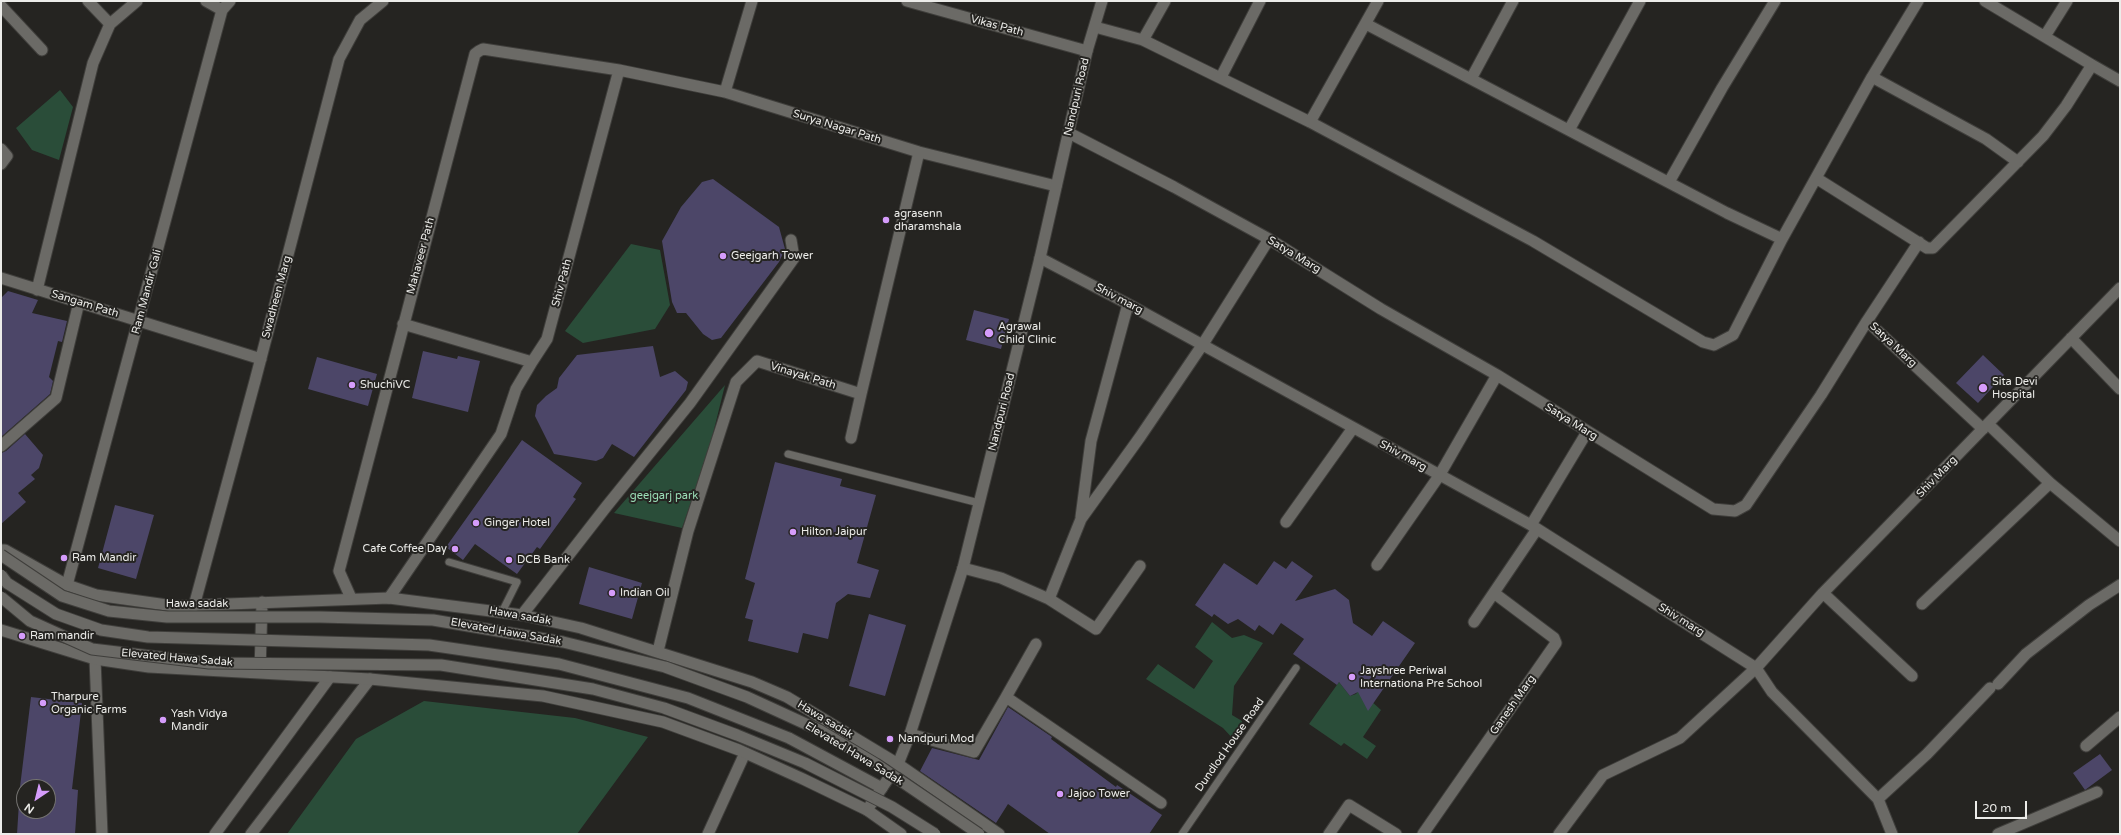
<!DOCTYPE html>
<style>
body{margin:0}
#map{position:relative;width:2121px;height:835px;overflow:hidden;background:#252421;font-family:"Varela Round",sans-serif}
canvas{display:block}
.frame{position:absolute;inset:0;border:2px solid #ecece9;pointer-events:none}
.north{position:absolute;left:16px;top:779px;width:40px;height:40px;box-sizing:border-box;background:#252421;border:1px solid #757471;border-radius:50%;rotate:215deg;font-size:11px;font-weight:700;line-height:16px;text-align:center;color:#ecece9}
.north::after{content:'';display:block;margin:auto;width:14px;height:18px;background:#d59cfb;clip-path:polygon(50% 0,100% 100%,50% 72%,0 100%)}
.scale{position:absolute;left:1975px;top:801px;width:52px;height:18px;box-sizing:border-box;border:2px solid #ecece9;border-top:0;padding-left:5px;font-size:12px;line-height:14px;white-space:nowrap;color:#ecece9;-webkit-text-stroke:3px #252421;paint-order:stroke}
</style>
<div id="map">
<canvas width="2121" height="835"></canvas>
<div class="frame"></div>
<div class="north">N</div>
<div class="scale">20 m</div>
</div>
<script>
const g = document.querySelector('canvas').getContext('2d');
g.lineJoin = 'round';
function fill(path, color) {
  g.fillStyle = color;
  g.fill(path, 'evenodd');
}
function poly(rows) {
  const path = new Path2D();
  for (const r of rows) {
    path.moveTo(r[0], r[1]);
    for (let i = 2; i < r.length; i += 2) path.lineTo(r[i], r[i + 1]);
  }
  return path;
}
function stroke(path, color, width, dash) {
  g.strokeStyle = color;
  g.lineWidth = width;
  g.lineCap = dash ? 'butt' : 'round';
  g.setLineDash(dash || []);
  g.stroke(path);
}
function drawText(font, color, halo, rows, align = 'center') {
  g.font = font + ' "Varela Round",sans-serif';
  g.lineWidth = 4;
  g.setLineDash([]);
  g.textBaseline = 'middle';
  g.strokeStyle = halo;
  g.fillStyle = color;
  for (const [text, x, y, turn = 0] of rows) {
    g.save();
    g.translate(x, y);
    g.rotate((+turn || 0) * Math.PI / 180);
    g.textAlign = isNaN(turn) ? turn : align;
    if (halo) g.strokeText(text, 0, 0);
    g.fillText(text, 0, 0);
    g.restore();
  }
}
fill(poly([
 [60,90,73,107,59,160,32,150,16,128],
 [631,244,660,250,670,305,655,329,583,343,565,331],
 [725,385,708,454,682,528,614,513],
 [1212,622,1232,638,1244,635,1263,643,1234,686,1232,715,1242,721,1242,733,1236,742,1223,728,1146,679,1158,664,1194,689,1213,661,1195,647],
 [1339,682,1350,696,1356,694,1359,690,1381,710,1363,737,1376,746,1367,759,1344,743,1341,746,1309,724],
 [424,701,575,718,648,737,577,834,287,834,356,739]
]), '#2a4d39');
fill(poly([
 [713,179,779,227,785,249,779,262,721,338,712,340,703,334,686,313,677,313,672,302,662,241,681,207,702,182],
 [8,291,38,300,32,313,67,321,62,342,58,341,49,377,53,381,50,394,1,437,1,298],
 [974,310,1009,319,1001,349,966,340],
 [653,346,660,377,675,371,688,382,686,390,634,457,612,444,603,458,596,461,554,454,535,416,537,405,546,396,557,388,559,378,577,355],
 [423,351,457,359,458,356,480,361,468,412,412,398],
 [1983,355,2004,375,1978,403,1956,383],
 [317,357,377,374,368,406,308,389],
 [25,434,43,455,39,468,31,475,35,479,18,493,26,502,1,524,1,453,6,451],
 [522,440,582,483,573,497,576,499,540,549,537,547,517,574,475,544,463,560,446,547],
 [775,462,842,479,840,486,876,495,857,563,879,570,870,598,848,594,836,603,828,639,803,633,798,653,748,641,753,620,745,618,755,583,745,579],
 [115,505,154,515,136,579,98,568],
 [1274,561,1286,569,1292,561,1313,576,1295,601,1335,589,1349,600,1353,623,1372,636,1383,621,1415,643,1368,711,1358,692,1350,696,1339,682,1337,685,1293,654,1304,639,1281,623,1273,635,1259,625,1255,631,1238,619,1228,624,1214,614,1212,617,1195,605,1224,563,1257,585],
 [589,567,642,583,632,619,579,604],
 [869,614,906,625,885,696,849,686],
 [31,697,82,703,72,789,78,790,75,834,17,834,20,787],
 [24,787,48,787,48,811,24,811],
 [1008,707,1052,737,1051,739,1116,787,1117,785,1162,815,1149,834,1050,834,1008,804,996,823,920,771,932,748,979,760],
 [2100,754,2112,770,2085,790,2073,773]
]), '#4c4668');
const service = poly([
 [788,454,979,503],
 [449,562,517,582,502,612],
 [1182,834,1296,668]
]);
const minor = poly([
 [88,1,110,24],
 [206,1,222,10],
 [907,1,1087,51],
 [1,6,42,50],
 [1095,27,1143,40,1310,122,1533,241,1703,342,1714,345,1733,335,1782,239,1727,213,1366,24],
 [2045,36,2067,1],
 [1143,40,1165,1],
 [2092,65,2120,81],
 [1221,77,1260,1],
 [1872,77,1986,139,2018,162],
 [1471,79,1513,1],
 [725,92,752,1],
 [1310,122,1378,1],
 [1569,130,1640,1],
 [1069,133,1174,187,1269,239,1381,309,1497,375,1713,509,1735,511,1746,505,1821,395,1867,321,1983,429],
 [1,149,7,156,1,164],
 [1816,178,1927,248,1933,248,2043,136,2066,106,2092,65,1985,1],
 [1669,182,1722,88,1775,1],
 [1782,239,1872,77,1918,1],
 [1040,258,1128,304,1531,525,1756,668,1772,692,1878,799,1927,754,1990,688],
 [1,278,261,359],
 [37,290,93,63,110,24,137,1],
 [1867,321,1919,242],
 [403,324,532,362,547,339,619,70],
 [2071,338,2120,389],
 [1988,424,2050,483,2120,541],
 [851,438,861,394],
 [1,446,56,398,79,302],
 [1081,517,1091,441,1128,304],
 [1286,522,1353,428],
 [1531,525,1587,432],
 [1377,565,1439,476,1497,375],
 [963,568,1001,578,1049,599,1081,519,1140,437,1203,344,1269,239],
 [67,585,222,10,230,1],
 [1823,593,1912,676],
 [351,598,339,571,475,54,479,51,483,49,619,70,725,92,919,152,1056,186],
 [389,598,501,434,516,389,532,362],
 [1049,599,1096,629,1140,566],
 [1922,604,2050,483],
 [194,606,255,381,339,59,360,20,383,1],
 [522,615,606,507,690,403,794,258,791,240],
 [1474,622,1537,529],
 [658,651,688,531,736,382,757,361,861,394,919,152],
 [95,659,102,834],
 [1998,684,2026,654,2089,605,2120,585],
 [1006,697,1036,644],
 [910,734,974,752,1006,697,1161,803],
 [2086,746,2120,717],
 [1878,799,1892,834],
 [215,834,330,677],
 [251,834,370,679],
 [708,834,745,753],
 [1329,834,1349,805,1396,834],
 [1423,834,1556,643,1554,638,1494,593],
 [1559,834,1603,775,1680,738,1756,668,1823,593,2120,288],
 [1998,834,2097,792]
]);
const tertiary = poly([
 [867,810,898,764,910,734,963,568,1040,258,1087,51,1102,1]
]);
const secondary = poly([
 [1,550,5,550,67,585,96,595,174,606,389,598,522,615,581,628,752,682,787,697,898,764,999,834],
 [1,630,95,659,149,667,370,679,543,696,663,722,739,750,803,779,867,810,901,834],
 [260,672,262,602],
 [789,738,882,788]
]);
stroke(service, '#3f3e3b', 9);
stroke(minor, '#3f3e3b', 13);
stroke(tertiary, '#3f3e3b', 13);
stroke(secondary, '#3f3e3b', 13);
stroke(service, '#6b6a66', 7);
stroke(minor, '#6b6a66', 11);
stroke(tertiary, '#6b6a66', 11);
stroke(secondary, '#6b6a66', 11);
const secondaryBridge = poly([
 [1,555,62,596,109,611,167,617,320,617,433,620,563,642,665,667,747,697,819,730,876,764,979,834],
 [1,575,7,583,56,614,101,630,148,637,429,645,559,664,688,698,789,738],
 [1,597,30,621,92,649,209,663,441,665,593,689,664,708,737,735,805,763,892,807,935,834]
]);
stroke(secondaryBridge, '#3f3e3b', 13, []);
stroke(secondaryBridge, '#6b6a66', 11);
for (const [x, y, r, color] of [
 [886,220,4,"#d59cfb"],
 [723,256,4,"#d59cfb"],
 [989,333,5,"#d59cfb"],
 [352,385,4,"#d59cfb"],
 [1983,388,5,"#d59cfb"],
 [476,523,4,"#d59cfb"],
 [793,532,4,"#d59cfb"],
 [455,549,4,"#d59cfb"],
 [64,558,4,"#d59cfb"],
 [509,560,4,"#d59cfb"],
 [612,593,4,"#d59cfb"],
 [22,636,4,"#d59cfb"],
 [1352,677,4,"#d59cfb"],
 [43,703,4,"#d59cfb"],
 [163,720,4,"#d59cfb"],
 [890,739,4,"#d59cfb"],
 [1060,794,4,"#d59cfb"]
]) {
  const dot = new Path2D();
  dot.arc(x, y, r, 0, 2 * Math.PI);
  g.fillStyle = color;
  g.fill(dot);
  stroke(dot, '#252421', 1.5);
}
drawText('11px', '#ecece9', '#252421', [
 ["Vikas Path",997,26,15],
 ["Nandpuri Road",1077,97,-77],
 ["Surya Nagar Path",837,127,17],
 ["Satya Marg",1294,255,31],
 ["Mahaveer Path",421,256,-75],
 ["Shiv Path",562,283,-75],
 ["Ram Mandir Gali",147,292,-75],
 ["Swadheen Marg",277,297,-75],
 ["Shiv marg",1119,299,28],
 ["Sangam Path",85,304,17],
 ["Satya Marg",1893,345,43],
 ["Vinayak Path",803,376,17],
 ["Nandpuri Road",1002,412,-76],
 ["Satya Marg",1571,422,32],
 ["Shiv marg",1403,456,29],
 ["Shiv Marg",1937,477,-46],
 ["Hawa sadak",197,604],
 ["Hawa sadak",520,616,10],
 ["Shiv marg",1681,620,32],
 ["Elevated Hawa Sadak",506,632,10],
 ["Elevated Hawa Sadak",177,658,5],
 ["Ganesh Marg",1513,705,-55],
 ["Hawa sadak",825,720,31],
 ["Dundlod House Road",1230,745,-55],
 ["Elevated Hawa Sadak",854,754,31]
]);
drawText('11px', '#ecece9', '#252421', [
 ["agrasenn",894,214],
 ["dharamshala",894,227],
 ["Geejgarh Tower",731,256],
 ["Agrawal",998,327],
 ["Child Clinic",998,340],
 ["Sita Devi",1992,382],
 ["Hospital",1992,395],
 ["ShuchiVC",360,385],
 ["Ginger Hotel",484,523],
 ["Hilton Jaipur",801,532],
 ["Cafe Coffee Day",447,549,"right"],
 ["Ram Mandir",72,558],
 ["DCB Bank",517,560],
 ["Indian Oil",620,593],
 ["Ram mandir",30,636],
 ["Jayshree Periwal",1360,671],
 ["Internationa Pre School",1360,684],
 ["Tharpure",51,697],
 ["Organic Farms",51,710],
 ["Yash Vidya",171,714],
 ["Mandir",171,727],
 ["Nandpuri Mod",898,739],
 ["Jajoo Tower",1068,794]
], 'left');
drawText('11px', '#9bdeb7', '#252421', [
 ["geejgarj park",664,496]
]);
</script>
